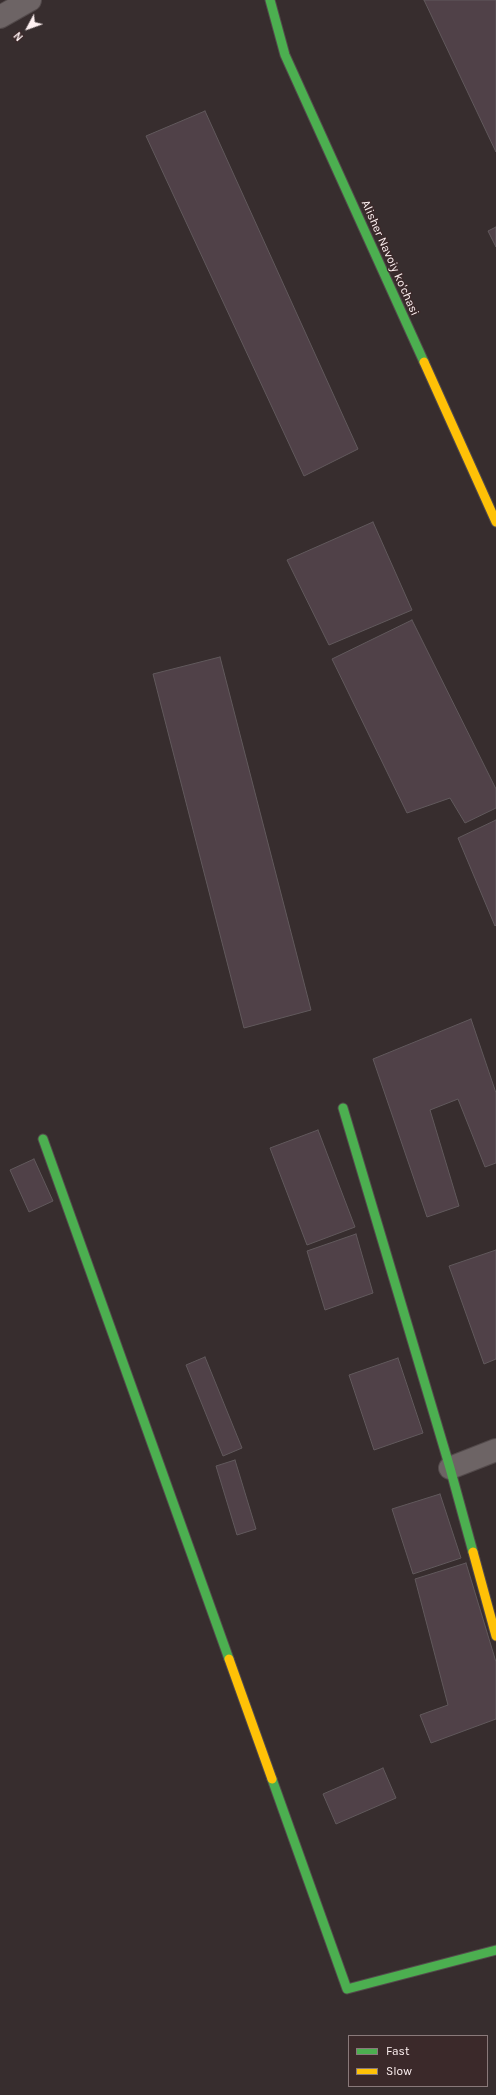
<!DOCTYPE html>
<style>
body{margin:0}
#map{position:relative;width:496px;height:2095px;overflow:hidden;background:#372d2e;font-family:Karla,sans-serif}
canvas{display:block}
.legend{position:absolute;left:348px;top:2035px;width:140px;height:52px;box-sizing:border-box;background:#3b292a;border:1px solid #89797a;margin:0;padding:5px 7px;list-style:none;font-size:12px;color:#fef1f2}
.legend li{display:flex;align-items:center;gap:8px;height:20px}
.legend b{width:20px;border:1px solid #89797a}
.north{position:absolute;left:8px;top:8px;width:40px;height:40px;-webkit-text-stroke:3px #3b292a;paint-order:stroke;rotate:229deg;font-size:11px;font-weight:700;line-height:16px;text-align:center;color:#fef1f2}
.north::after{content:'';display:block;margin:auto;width:14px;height:18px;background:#fef1f2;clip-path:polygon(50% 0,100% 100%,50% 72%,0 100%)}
</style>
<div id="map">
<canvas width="496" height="2095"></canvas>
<ul class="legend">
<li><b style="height:5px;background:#4caf50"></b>Fast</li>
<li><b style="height:5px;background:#ffc107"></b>Slow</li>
</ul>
<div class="north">N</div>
</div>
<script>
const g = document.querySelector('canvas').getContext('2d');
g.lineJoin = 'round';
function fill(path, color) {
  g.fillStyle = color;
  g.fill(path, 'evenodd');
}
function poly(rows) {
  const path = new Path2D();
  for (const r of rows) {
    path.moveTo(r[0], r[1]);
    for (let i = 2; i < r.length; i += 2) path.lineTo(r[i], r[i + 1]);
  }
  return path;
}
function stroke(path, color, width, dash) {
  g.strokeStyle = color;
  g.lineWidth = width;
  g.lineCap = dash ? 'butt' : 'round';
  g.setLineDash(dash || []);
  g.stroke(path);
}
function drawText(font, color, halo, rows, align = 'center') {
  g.font = font + ' Karla,sans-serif';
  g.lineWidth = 3;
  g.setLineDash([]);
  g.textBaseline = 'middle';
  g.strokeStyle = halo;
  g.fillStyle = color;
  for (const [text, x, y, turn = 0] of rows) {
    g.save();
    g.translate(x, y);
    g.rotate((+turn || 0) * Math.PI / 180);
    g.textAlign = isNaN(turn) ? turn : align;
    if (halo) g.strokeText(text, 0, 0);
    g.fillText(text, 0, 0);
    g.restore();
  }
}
const building = poly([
 [424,0,496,0,496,152,424,0],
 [205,111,358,449,304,476,146,136,205,111],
 [496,227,496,247,488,231,496,227],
 [373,522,412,610,329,645,287,560,373,522],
 [412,620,496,789,496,808,465,823,450,798,407,813,332,659,412,620],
 [220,657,311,1010,244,1028,153,674,220,657],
 [496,820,496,925,495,926,458,838,496,820],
 [471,1019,496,1093,496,1163,485,1167,458,1099,430,1110,459,1206,427,1217,373,1059,471,1019],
 [318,1130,355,1227,307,1245,270,1148,318,1130],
 [34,1159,53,1201,29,1212,10,1170,34,1159],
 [356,1234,373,1293,325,1310,307,1251,356,1234],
 [496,1250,496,1359,484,1364,449,1266,496,1250],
 [205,1357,242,1448,223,1456,186,1365,205,1357],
 [398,1358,423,1433,374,1450,349,1375,398,1358],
 [235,1460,256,1529,237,1535,216,1466,235,1460],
 [440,1494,461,1558,413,1574,392,1509,440,1494],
 [466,1563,496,1662,496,1719,431,1743,420,1715,448,1705,415,1579,466,1563],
 [383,1768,396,1798,336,1824,323,1794,383,1768]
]);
fill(building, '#504148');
stroke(building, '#61595c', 1);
const street = poly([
 [0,17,30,0],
 [450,1468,496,1450]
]);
const fast = poly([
 [270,0,285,55,424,362],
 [343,1108,450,1468,473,1552],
 [43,1139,229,1659],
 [272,1779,347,1989,496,1950]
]);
const slow = poly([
 [424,362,496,522],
 [473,1552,496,1636],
 [229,1659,272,1779]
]);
stroke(street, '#534a4b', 24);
stroke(fast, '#534a4b', 11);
stroke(slow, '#534a4b', 11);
stroke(street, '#6d6465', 22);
stroke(fast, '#4caf50', 9);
stroke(slow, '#ffc107', 9);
drawText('12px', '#fef1f2', '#3b292a', [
 ["Alisher Navoiy ko'chasi",390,258,66]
]);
</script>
